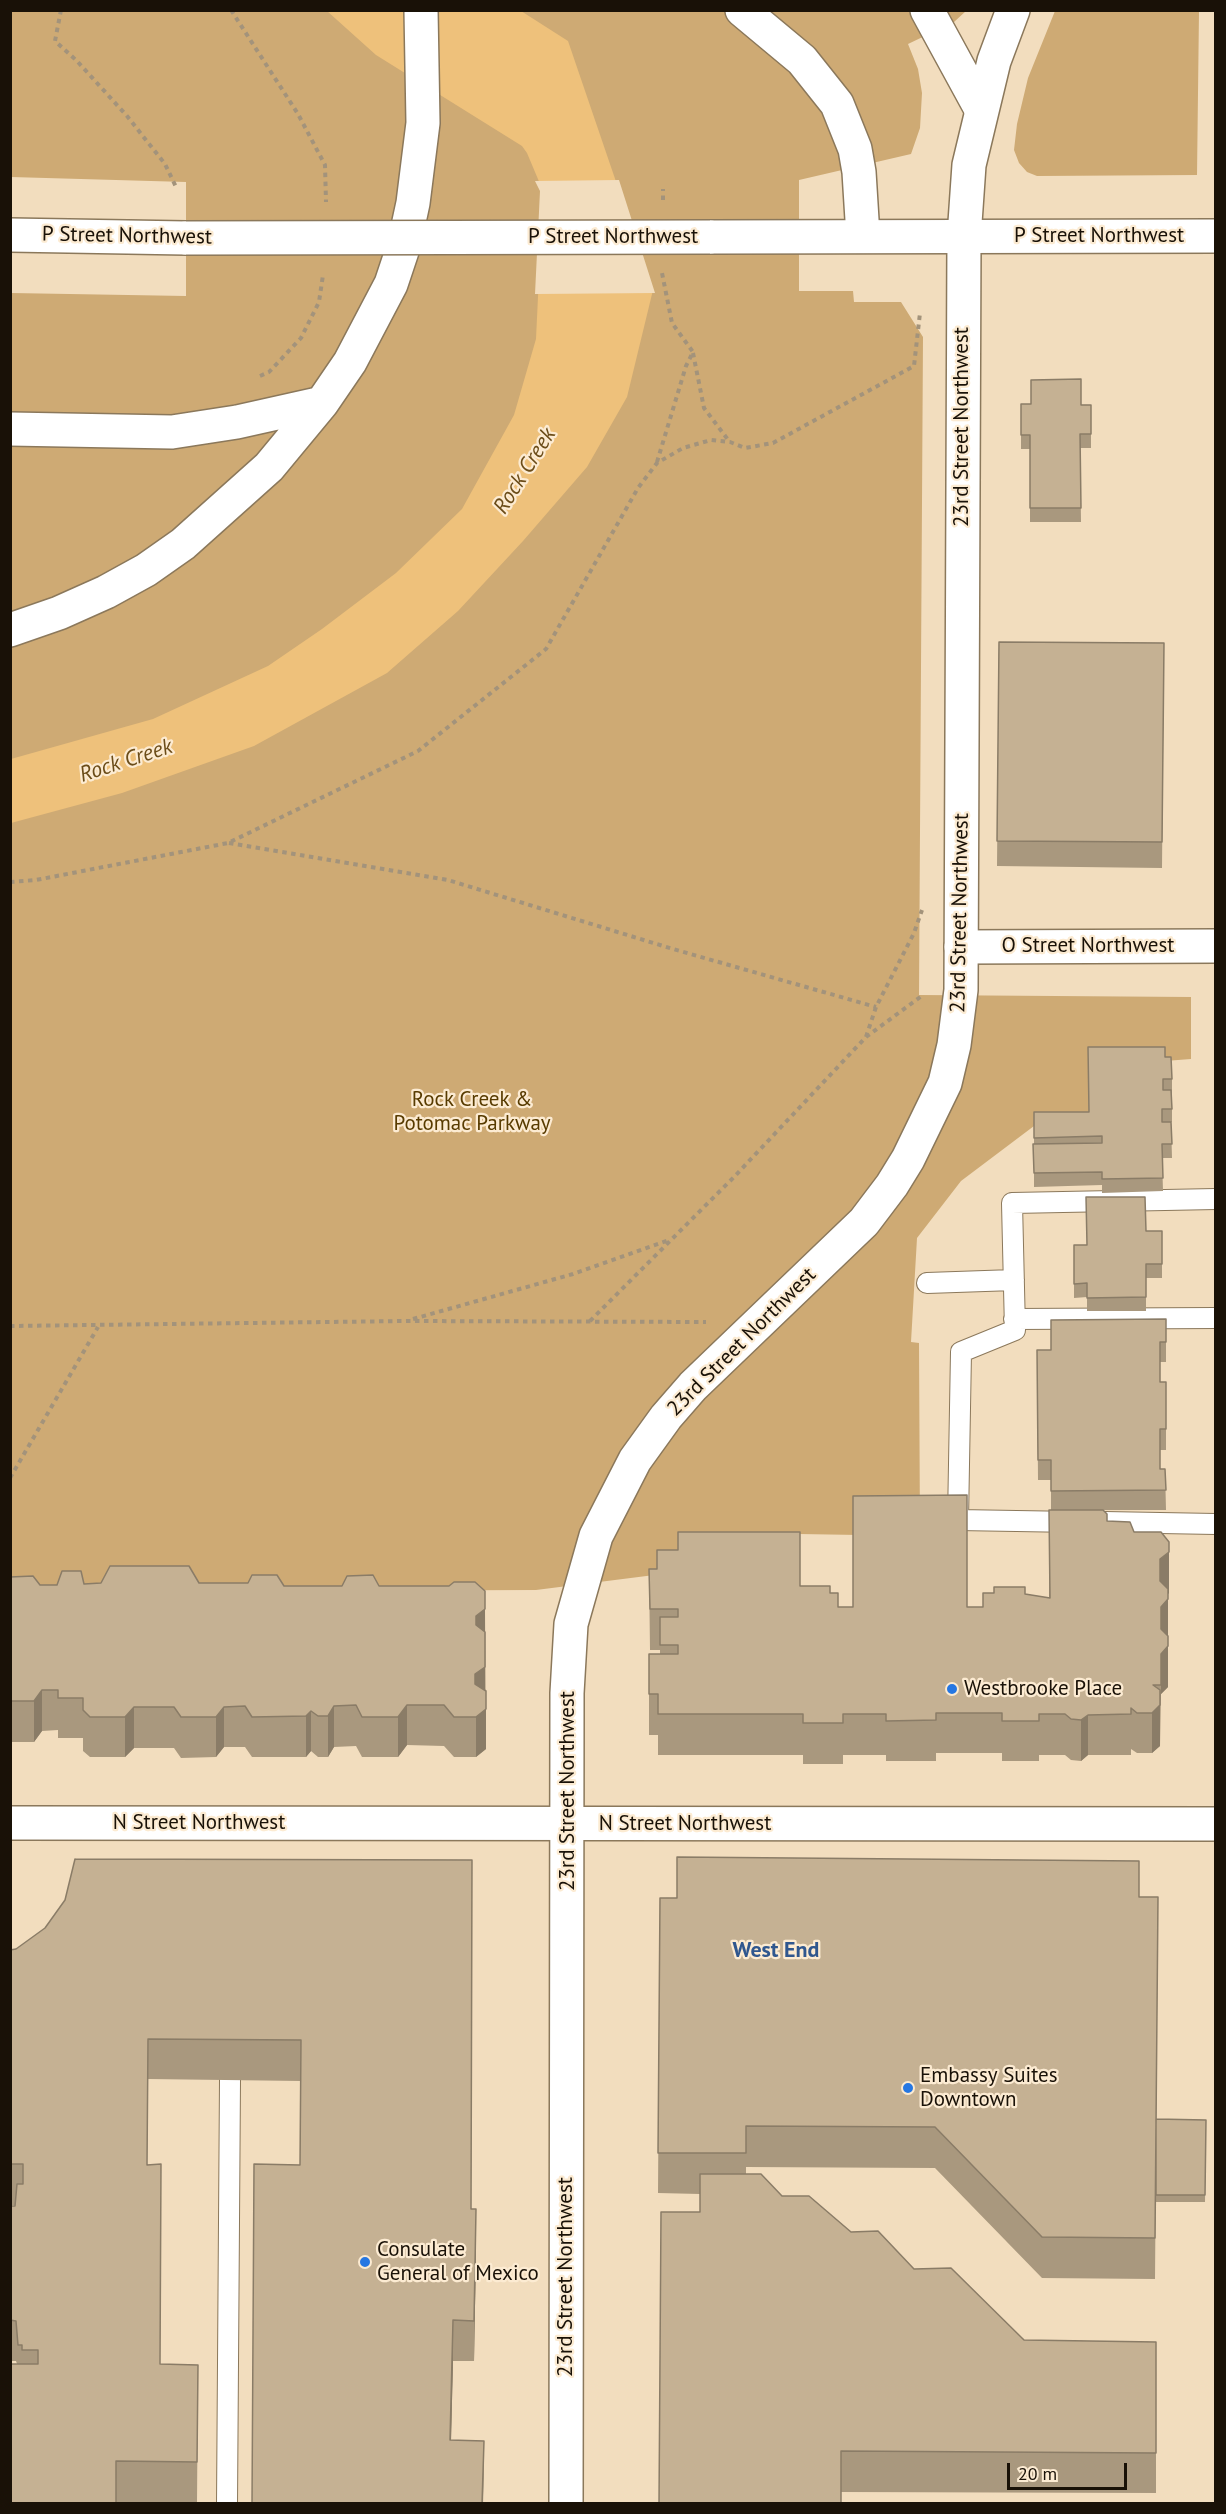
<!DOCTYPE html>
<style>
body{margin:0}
#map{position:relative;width:1226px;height:2514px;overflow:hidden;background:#f2ddbe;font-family:"PT Sans",sans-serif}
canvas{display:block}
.frame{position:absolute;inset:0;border:12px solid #191107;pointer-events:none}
.scale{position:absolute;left:1007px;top:2463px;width:120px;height:27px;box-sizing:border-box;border:3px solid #191107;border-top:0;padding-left:8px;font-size:18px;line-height:21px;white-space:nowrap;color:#191107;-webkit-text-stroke:4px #fcebd2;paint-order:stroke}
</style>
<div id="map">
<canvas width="1226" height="2514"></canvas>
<div class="frame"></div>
<div class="scale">20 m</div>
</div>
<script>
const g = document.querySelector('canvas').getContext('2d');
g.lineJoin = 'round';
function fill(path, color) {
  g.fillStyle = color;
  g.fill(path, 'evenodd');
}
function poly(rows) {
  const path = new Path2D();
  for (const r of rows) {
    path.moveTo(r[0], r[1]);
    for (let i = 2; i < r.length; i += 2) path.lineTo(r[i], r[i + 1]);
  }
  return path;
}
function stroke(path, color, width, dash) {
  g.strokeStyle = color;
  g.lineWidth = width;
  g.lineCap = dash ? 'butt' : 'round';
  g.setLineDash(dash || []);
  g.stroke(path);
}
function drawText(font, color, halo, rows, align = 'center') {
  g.font = font + ' "PT Sans",sans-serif';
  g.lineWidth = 4.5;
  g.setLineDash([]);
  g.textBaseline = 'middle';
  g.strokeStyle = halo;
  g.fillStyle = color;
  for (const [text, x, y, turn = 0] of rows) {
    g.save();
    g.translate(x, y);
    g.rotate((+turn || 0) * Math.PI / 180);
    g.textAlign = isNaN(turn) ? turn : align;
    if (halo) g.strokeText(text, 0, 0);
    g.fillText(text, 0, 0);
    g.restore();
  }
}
fill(poly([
 [11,11,966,11,954,22,908,44,918,69,922,93,920,128,911,154,799,180,799,291,853,291,854,302,901,302,923,337,919,995,1191,997,1191,1059,1165,1061,1089,1126,1034,1126,961,1181,917,1238,911,1342,919,1343,920,1536,799,1534,800,1572,678,1572,536,1590,11,1592,11,293,186,296,186,182,11,177],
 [1055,11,1199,11,1197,175,1037,176,1027,172,1019,163,1014,150,1017,124,1028,78]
]), '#ceaa74');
fill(poly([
 [327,11,521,11,568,41,653,290,627,397,587,467,523,541,458,611,387,673,254,746,122,793,11,823,11,759,153,719,268,666,322,629,396,573,462,509,514,415,536,339,543,191,527,153,522,146,376,55]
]), '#eec17b');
fill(poly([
 [619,180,655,293,535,294,540,191,535,181]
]), '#f2ddbe');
const lane = poly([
 [927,1283,1014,1280],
 [1014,1319,1216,1318],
 [1075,1522,958,1520,961,1352,1015,1330,1012,1203,1216,1199],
 [1104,1522,1216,1524],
 [227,2504,230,2080]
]);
const street = poly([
 [927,10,981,109],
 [961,947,1216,946],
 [10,1823,1216,1824]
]);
const secondary = poly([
 [10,235,186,238],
 [710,237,1216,236]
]);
const primary = poly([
 [742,10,802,60,837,104,855,149,859,172,863,236],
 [10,429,172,432,237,422,322,403],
 [10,630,59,613,106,592,146,570,183,544,269,467,322,403,350,362,391,284,404,245,413,203,423,123,421,10],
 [566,2504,567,1693,571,1624,596,1536,635,1460,666,1417,693,1386,864,1222,892,1185,908,1159,945,1083,954,1045,961,990,964,237,969,165,994,61,1013,10]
]);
stroke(lane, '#8b785b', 22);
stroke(street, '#8b785b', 36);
stroke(secondary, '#8b785b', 36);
stroke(primary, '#8b785b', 36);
stroke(poly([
 [61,10,55,41,77,61,127,116,165,164,177,189],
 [231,10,298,114,325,165,326,202],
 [663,200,663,189],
 [693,353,704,408,729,441],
 [260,376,269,372,301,338,319,302,323,275],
 [657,462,686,366,693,352,672,323,662,273],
 [229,843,448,880,673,949,876,1007],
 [10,882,36,880,228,843,418,751,546,649,638,488,657,463,683,448,711,440,730,442,745,448,773,443,914,366,920,313],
 [866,1037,876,1007,914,933,922,910],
 [413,1319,573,1274,669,1240],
 [590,1321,734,1177,866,1037,923,995],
 [10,1326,406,1321,706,1322],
 [10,1478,98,1327]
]), '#a3937b', 4, [4.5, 4.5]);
stroke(lane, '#fff', 20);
stroke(street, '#fff', 33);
stroke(secondary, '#fff', 33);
stroke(primary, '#fff', 33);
const secondaryBridge = poly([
 [186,238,710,237]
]);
stroke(secondaryBridge, '#8b785b', 36, []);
stroke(secondaryBridge, '#fff', 33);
fill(poly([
 [1021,404,1091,405,1091,448,1080,448,1081,522,1030,522,1030,449,1021,449],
 [999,642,1164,643,1162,868,997,866],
 [1165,1057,1172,1079,1172,1122,1162,1122,1171,1122,1172,1158,1162,1158,1163,1191,1102,1193,1102,1185,1034,1187,1034,1112,1089,1112],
 [1146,1231,1162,1264,1162,1278,1146,1278,1146,1311,1087,1311,1087,1297,1074,1298,1074,1258,1086,1245],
 [1166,1319,1166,1362,1160,1362,1160,1382,1166,1382,1166,1450,1160,1450,1160,1469,1165,1469,1166,1510,1080,1510,1134,1532,1169,1593,1168,1594,1168,1687,1161,1694,1160,1746,1152,1753,1137,1753,1131,1749,1131,1755,1088,1755,1081,1761,1071,1760,1065,1755,1039,1755,1039,1761,1002,1761,1002,1753,936,1753,936,1761,886,1761,886,1755,843,1755,843,1764,803,1764,803,1755,658,1755,658,1735,649,1735,649,1654,660,1654,660,1650,650,1650,649,1569,800,1586,830,1593,838,1607,983,1607,1025,1594,1049,1598,1051,1510,1051,1480,1038,1480,1037,1350,1051,1350],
 [10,1577,40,1585,199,1583,284,1586,379,1586,485,1609,486,1749,476,1757,454,1757,444,1746,407,1745,398,1757,362,1757,356,1746,334,1747,328,1757,318,1757,311,1751,306,1757,252,1757,245,1747,224,1747,216,1757,181,1758,174,1748,134,1748,125,1757,90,1757,83,1751,83,1738,58,1738,58,1730,42,1731,34,1742,12,1742,10,1741],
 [472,1860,471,2209,476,2250,474,2361,453,2361,451,2440,484,2441,483,2504,252,2504,300,2165,301,2081,148,2079,147,2165,160,2364,198,2365,197,2503,116,2502,17,2364,16,2361,10,2361,10,2206,15,2206,16,2205,10,2205,10,1950],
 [1158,1897,1155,2279,1042,2278,935,2168,746,2167,746,2174,782,2196,851,2232,914,2269,1024,2340,1156,2342,1156,2493,841,2492,700,2194,658,2193,660,1898],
 [1156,2119,1206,2120,1205,2202,1156,2202]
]), '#a9987e');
fill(poly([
 [1169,1552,1169,1593,1160,1599,1160,1559],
 [1168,1599,1168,1639,1161,1648,1161,1607],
 [485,1609,485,1649,476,1657,476,1616],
 [1168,1646,1168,1687,1161,1694,1161,1654],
 [485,1667,485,1708,475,1715,475,1674],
 [42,1690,42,1731,34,1742,34,1701],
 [407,1705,407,1745,398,1757,398,1717],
 [1160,1705,1160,1746,1152,1753,1152,1713],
 [334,1706,334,1747,328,1757,328,1716],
 [134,1707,134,1748,125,1757,125,1717],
 [224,1707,224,1747,216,1757,216,1717],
 [486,1709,486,1749,476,1757,476,1717],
 [311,1711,311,1751,306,1757,306,1716],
 [1088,1715,1088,1755,1081,1761,1081,1720],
 [476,2209,476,2250,474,2361,474,2321],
 [453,2320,453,2361,450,2481,450,2440],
 [484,2441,483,2504,482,2504]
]), '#8a7c67');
const building = poly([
 [1081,379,1081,405,1091,405,1091,434,1080,434,1081,508,1030,508,1030,435,1021,435,1021,404,1031,404,1031,380,1081,379],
 [999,642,1164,643,1162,842,997,841,999,642],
 [1088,1047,1165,1047,1165,1057,1171,1057,1172,1079,1163,1079,1163,1090,1171,1090,1172,1109,1162,1109,1162,1122,1171,1122,1172,1144,1162,1144,1163,1178,1102,1179,1102,1172,1034,1173,1033,1144,1102,1143,1102,1136,1034,1138,1034,1112,1089,1112,1088,1047],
 [1086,1197,1145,1197,1146,1231,1162,1231,1162,1264,1146,1264,1146,1297,1087,1298,1087,1283,1074,1284,1074,1245,1087,1245,1086,1197],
 [1166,1319,1166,1342,1160,1342,1160,1382,1166,1382,1166,1429,1160,1429,1160,1469,1165,1469,1166,1490,1051,1491,1051,1460,1038,1460,1037,1350,1051,1350,1051,1320,1166,1319],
 [967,1495,967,1607,983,1607,983,1593,994,1593,994,1587,1025,1587,1025,1594,1050,1598,1049,1510,1103,1510,1107,1514,1107,1521,1130,1522,1134,1532,1161,1532,1169,1542,1169,1552,1160,1559,1160,1581,1168,1589,1168,1599,1161,1607,1161,1629,1168,1636,1168,1646,1161,1654,1161,1685,1153,1685,1160,1690,1160,1705,1152,1713,1137,1713,1131,1708,1131,1714,1088,1715,1081,1720,1071,1719,1065,1714,1039,1714,1039,1721,1002,1721,1002,1713,936,1713,936,1720,886,1721,886,1714,843,1714,843,1723,803,1723,803,1714,658,1714,658,1694,649,1694,649,1654,678,1654,678,1645,660,1645,660,1617,678,1617,678,1609,650,1609,649,1569,657,1569,657,1550,678,1550,678,1532,800,1532,800,1586,830,1586,830,1593,838,1593,838,1607,853,1607,853,1496,967,1495],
 [110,1566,189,1566,199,1583,248,1583,252,1575,277,1575,284,1586,342,1586,347,1576,373,1575,379,1586,449,1586,454,1582,475,1582,485,1591,485,1609,476,1616,476,1625,485,1632,485,1667,475,1674,475,1684,486,1691,486,1709,476,1717,454,1717,444,1705,407,1705,398,1717,362,1717,356,1705,334,1706,328,1716,318,1716,311,1711,306,1716,252,1717,245,1706,224,1707,216,1717,181,1717,174,1707,134,1707,125,1717,90,1717,83,1710,83,1698,58,1698,58,1690,42,1690,34,1701,12,1701,10,1700,10,1577,33,1576,40,1585,57,1585,62,1571,81,1571,84,1584,101,1583,110,1566],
 [677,1857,1139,1861,1139,1897,1158,1897,1155,2238,1042,2237,935,2127,746,2126,746,2153,658,2153,660,1898,677,1898,677,1857],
 [75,1859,472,1860,471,2209,476,2209,474,2321,453,2320,450,2440,484,2441,482,2504,252,2504,254,2164,300,2165,301,2040,148,2039,147,2165,161,2164,160,2364,198,2365,197,2462,116,2461,116,2504,10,2504,10,2364,38,2364,38,2350,22,2350,22,2345,18,2345,16,2321,10,2320,10,2206,15,2206,17,2184,23,2184,23,2164,10,2164,10,1950,16,1949,45,1928,65,1900,75,1859],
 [1156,2119,1206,2120,1205,2195,1156,2195,1156,2119],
 [700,2174,761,2174,782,2196,809,2196,851,2232,878,2231,914,2269,951,2268,1024,2340,1156,2342,1156,2453,841,2451,841,2504,659,2504,661,2212,700,2212,700,2174]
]);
fill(building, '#c5b193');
stroke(building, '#8a7c67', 1.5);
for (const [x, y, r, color] of [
 [952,1689,6,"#2677e2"],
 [908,2088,6,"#2677e2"],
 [365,2262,6,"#2677e2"]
]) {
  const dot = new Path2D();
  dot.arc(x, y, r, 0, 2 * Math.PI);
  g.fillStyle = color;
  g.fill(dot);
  stroke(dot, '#fcebd2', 2);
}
drawText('21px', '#191107', '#fcebd2', [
 ["P Street Northwest",127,236,1],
 ["P Street Northwest",1099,236],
 ["P Street Northwest",613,237],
 ["23rd Street Northwest",962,427,-90],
 ["23rd Street Northwest",960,913,-89],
 ["O Street Northwest",1088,946],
 ["23rd Street Northwest",742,1342,-45],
 ["23rd Street Northwest",568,1791,-90],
 ["N Street Northwest",199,1823],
 ["N Street Northwest",685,1824],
 ["23rd Street Northwest",566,2277,-90]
]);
drawText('21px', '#583b00', '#fcebd2', [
 ["Rock Creek &",472,1100],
 ["Potomac Parkway",472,1124]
]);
drawText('21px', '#191107', '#fcebd2', [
 ["Westbrooke Place",964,1689],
 ["Embassy Suites",920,2076],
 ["Downtown",920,2100],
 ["Consulate",377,2250],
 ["General of Mexico",377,2274]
], 'left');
drawText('italic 22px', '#6b4c18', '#fcebd2', [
 ["Rock Creek",525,471,-58],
 ["Rock Creek",126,761,-18]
]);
drawText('bold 22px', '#30578e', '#fcebd2', [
 ["West End",776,1951]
]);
</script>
